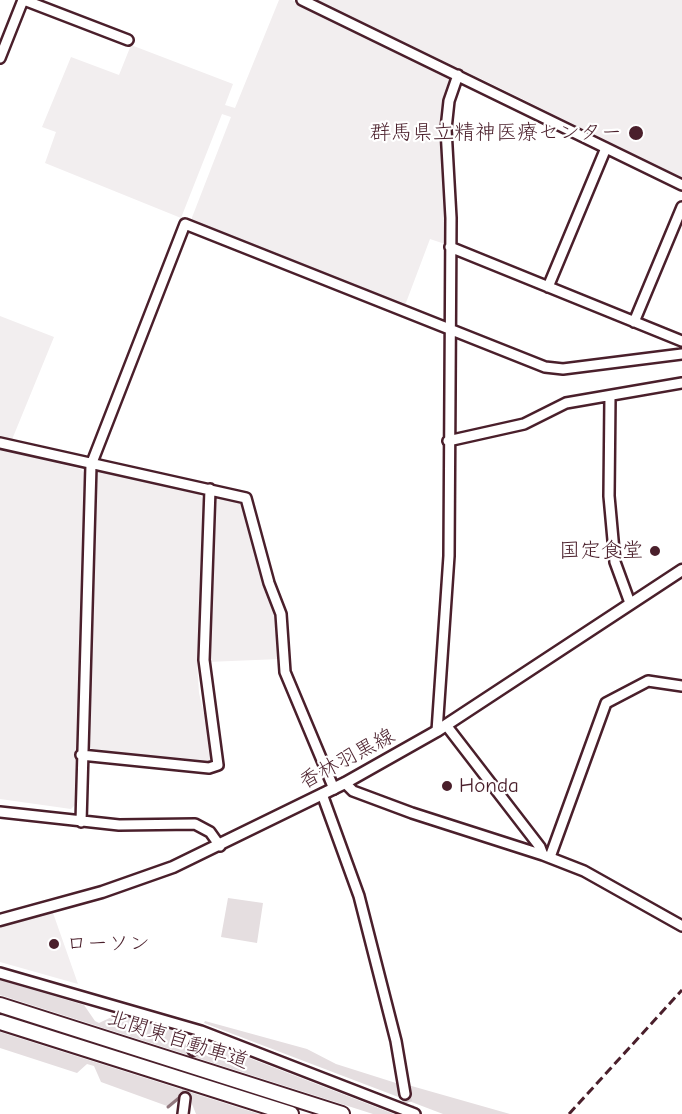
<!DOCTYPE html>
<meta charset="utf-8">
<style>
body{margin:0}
canvas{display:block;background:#fff}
</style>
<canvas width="682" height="1114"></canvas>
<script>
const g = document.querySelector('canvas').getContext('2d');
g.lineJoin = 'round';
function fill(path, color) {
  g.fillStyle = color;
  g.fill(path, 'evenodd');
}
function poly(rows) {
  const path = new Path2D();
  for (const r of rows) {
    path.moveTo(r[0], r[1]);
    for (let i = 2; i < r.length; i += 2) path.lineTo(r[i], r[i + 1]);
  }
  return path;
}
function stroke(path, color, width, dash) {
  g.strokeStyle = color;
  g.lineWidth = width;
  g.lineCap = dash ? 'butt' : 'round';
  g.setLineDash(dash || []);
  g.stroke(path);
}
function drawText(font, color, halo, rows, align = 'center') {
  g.font = font + ' "Comic Neue","Klee One",sans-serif';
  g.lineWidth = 4.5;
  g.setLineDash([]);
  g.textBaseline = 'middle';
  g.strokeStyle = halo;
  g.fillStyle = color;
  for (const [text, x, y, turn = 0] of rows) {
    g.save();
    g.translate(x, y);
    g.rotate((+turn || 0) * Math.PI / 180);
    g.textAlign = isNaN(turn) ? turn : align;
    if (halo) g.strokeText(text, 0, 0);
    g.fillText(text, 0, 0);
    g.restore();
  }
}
fill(poly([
 [279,0,292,0,455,78,447,99,448,245,430,239,404,308,191,220,231,117,222,114,181,218,45,163,56,132,42,127,71,57,119,75,131,45,233,84,225,105,235,108],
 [316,0,682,0,682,178,498,87],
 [0,316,54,337,11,442,0,440],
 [0,449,81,469,85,474,75,805,71,809,0,799],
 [102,472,199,494,204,500,197,662,199,693,214,756,209,762,93,750,88,745,96,474],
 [214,494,242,500,273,600,280,659,207,662],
 [52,910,78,984,0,962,0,924]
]), '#f2eeef');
fill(poly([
 [228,898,263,903,257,943,221,937],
 [0,980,84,1005,95,1021,99,1023,118,1014,181,1032,187,1048,197,1051,213,1044,394,1114,373,1114,0,995],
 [205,1021,307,1049,336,1064,396,1083,399,1094,411,1094,408,1085,510,1114,443,1114,204,1023],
 [0,1032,259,1114,196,1114,190,1099,179,1096,167,1106,101,1082,94,1066,87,1064,77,1073,0,1048]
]), '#e5dee0');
stroke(poly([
 [168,1107,180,1097]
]), '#91787e', 3);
stroke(poly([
 [405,1094,412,1114],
 [185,1098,193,1050]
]), '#dbd2d5', 9, [9, 4.5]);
const minor = poly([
 [24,0,128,40],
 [302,0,682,185],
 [0,58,23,0],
 [450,247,682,341],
 [548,287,606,148],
 [634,322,682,207],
 [610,396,609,496,615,562,630,603],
 [448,441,524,424,566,403,682,383],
 [0,443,246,498,269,583,281,614,285,672,334,789],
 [446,725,540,847,543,855],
 [437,731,449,556,451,218,446,129,449,101,458,75],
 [81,755,209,768,218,765,204,660,210,489],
 [345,783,353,791,412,813,543,855,584,871,682,926],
 [322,794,359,896,396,1041,405,1094],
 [0,812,119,825,195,824,210,832,220,846],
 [81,822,91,465,185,224,545,367,563,369,682,354],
 [550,857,606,703,648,681,682,686],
 [0,973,201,1031,415,1114],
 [193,1050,201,1031],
 [183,1114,185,1098]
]);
const major = poly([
 [0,920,102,892,173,867,345,783,437,731,682,570]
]);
const highway = poly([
 [0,1005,342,1114],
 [0,1022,291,1114]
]);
stroke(minor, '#4a1f2b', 14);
stroke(major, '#4a1f2b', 15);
stroke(highway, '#4a1f2b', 18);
stroke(minor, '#fff', 9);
stroke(major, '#fff', 10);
stroke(highway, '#fff', 14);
stroke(poly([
 [569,1114,682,990]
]), '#4a1f2b', 3, [9, 4.5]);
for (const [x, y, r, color] of [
 [636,133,8,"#4a1f2b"],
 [655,551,6,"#4a1f2b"],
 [447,786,6,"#4a1f2b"],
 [54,944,6,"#4a1f2b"]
]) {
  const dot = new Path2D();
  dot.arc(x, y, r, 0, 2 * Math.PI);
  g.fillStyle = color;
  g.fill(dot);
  stroke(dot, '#fff', 2);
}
drawText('21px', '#4a1f2b', '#fff', [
 ["群馬県立精神医療センター",622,133],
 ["国定食堂",643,551],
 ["Honda",459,786,"left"],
 ["ローソン",66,944,"left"]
], 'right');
drawText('21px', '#4a1f2b', '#fff', [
 ["香林羽黒線",347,759,-28],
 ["北関東自動車道",178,1040,18]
]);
</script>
